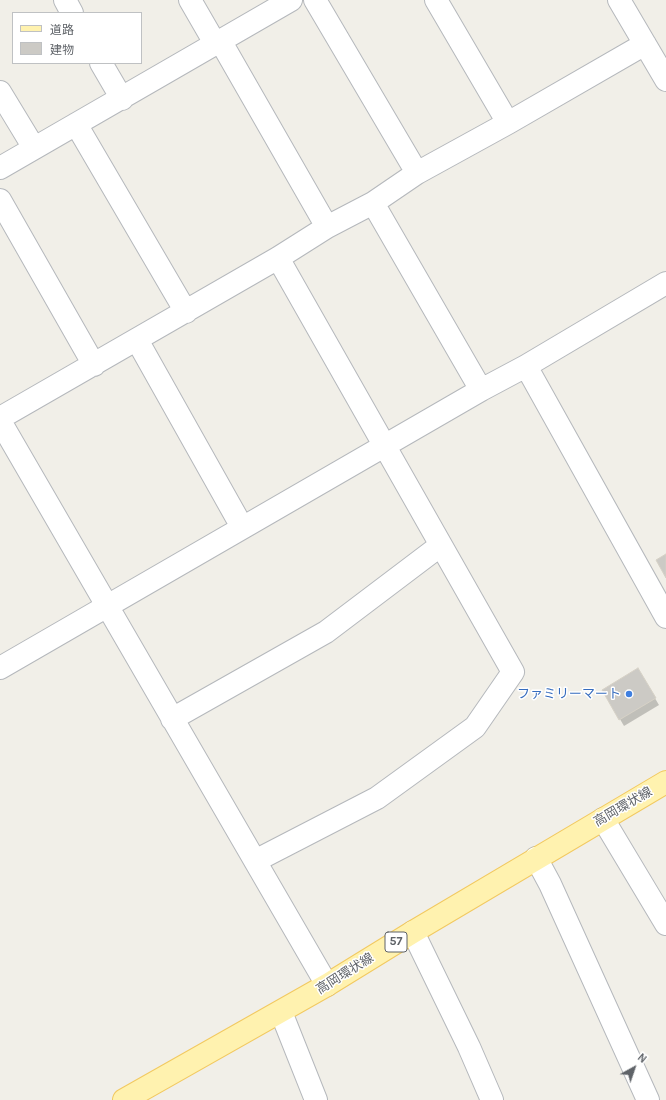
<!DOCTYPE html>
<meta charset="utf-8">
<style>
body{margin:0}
#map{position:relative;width:666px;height:1100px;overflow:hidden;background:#f1efe8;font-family:Karla,"Noto Sans JP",sans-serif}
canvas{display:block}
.legend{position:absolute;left:12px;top:12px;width:130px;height:52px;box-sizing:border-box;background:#fff;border:1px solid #bfc1c3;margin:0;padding:5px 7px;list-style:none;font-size:12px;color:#5f6368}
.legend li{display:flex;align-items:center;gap:8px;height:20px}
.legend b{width:20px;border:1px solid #bfc1c3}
.north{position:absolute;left:614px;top:1048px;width:40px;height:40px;-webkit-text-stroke:3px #fff;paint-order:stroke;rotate:40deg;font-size:11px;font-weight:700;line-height:16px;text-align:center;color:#5f6368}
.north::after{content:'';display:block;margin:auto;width:14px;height:18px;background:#5f6368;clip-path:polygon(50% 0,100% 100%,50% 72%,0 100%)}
</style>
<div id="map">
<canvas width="666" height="1100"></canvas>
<ul class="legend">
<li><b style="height:5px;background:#fff2af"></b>道路</li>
<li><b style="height:11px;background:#cccac5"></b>建物</li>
</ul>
<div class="north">N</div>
</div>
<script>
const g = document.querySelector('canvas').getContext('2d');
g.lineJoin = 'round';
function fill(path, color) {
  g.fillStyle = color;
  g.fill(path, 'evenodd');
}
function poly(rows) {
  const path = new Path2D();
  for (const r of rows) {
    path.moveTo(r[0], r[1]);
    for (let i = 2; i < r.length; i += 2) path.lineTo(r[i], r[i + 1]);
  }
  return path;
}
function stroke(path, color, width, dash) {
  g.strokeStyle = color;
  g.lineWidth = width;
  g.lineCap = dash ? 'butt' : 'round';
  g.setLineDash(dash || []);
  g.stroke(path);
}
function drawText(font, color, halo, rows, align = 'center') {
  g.font = font + ' Karla,"Noto Sans JP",sans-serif';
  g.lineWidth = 3;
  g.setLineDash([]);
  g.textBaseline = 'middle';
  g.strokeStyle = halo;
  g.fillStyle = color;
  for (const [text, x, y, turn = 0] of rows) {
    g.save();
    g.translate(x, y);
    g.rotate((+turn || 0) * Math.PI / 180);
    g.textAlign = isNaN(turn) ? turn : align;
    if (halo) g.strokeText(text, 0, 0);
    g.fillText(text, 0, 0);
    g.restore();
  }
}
fill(poly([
 [638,670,659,705,624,726,603,690]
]), '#0003');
const building = poly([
 [666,554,666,578,656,560,666,554],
 [638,668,656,698,619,720,602,690,638,668]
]);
fill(building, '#cccac5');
stroke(building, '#d6d1c6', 1);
const minor = poly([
 [65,0,72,13],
 [190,0,216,45],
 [315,0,417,173],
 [436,0,508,123],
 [619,0,666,80],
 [221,42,327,227],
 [101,63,122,99],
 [0,92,34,148],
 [76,124,186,312],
 [0,168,291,0],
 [0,200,94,365],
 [373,203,481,390],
 [137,340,242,527],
 [526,366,666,617],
 [0,418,278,258,327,227,373,203,417,173,508,123,645,44],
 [0,421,327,985],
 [0,668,481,390,526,366,666,283],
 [172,719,326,632,441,545],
 [603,819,666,924],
 [536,858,550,884,648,1100],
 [255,861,377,798,475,727,513,672,278,258],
 [413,932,469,1047,492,1100],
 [281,1012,316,1100]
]);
const major = poly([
 [124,1100,327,985,413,932,666,782]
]);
stroke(minor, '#b5b8bc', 24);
stroke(major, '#f2c960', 24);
stroke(minor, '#fff', 22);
stroke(major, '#fff2af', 22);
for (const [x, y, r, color] of [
 [629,694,4,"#3f7fe0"]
]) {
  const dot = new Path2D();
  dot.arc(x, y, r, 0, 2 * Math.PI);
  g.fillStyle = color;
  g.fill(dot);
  stroke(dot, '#fff', 1.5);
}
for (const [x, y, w] of [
 [396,942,22]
]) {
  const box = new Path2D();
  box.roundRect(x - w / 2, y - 10, w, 20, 3);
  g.fillStyle = '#fff';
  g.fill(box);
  stroke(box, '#5f6368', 1);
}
drawText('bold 12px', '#5f6368', null, [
 ["57",396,942]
]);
drawText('13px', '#366cbe', '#fff', [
 ["ファミリーマート",621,694]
], 'right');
drawText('13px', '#5f6368', '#fff', [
 ["高岡環状線",623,807,-30],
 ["高岡環状線",345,974,-32]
]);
</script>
